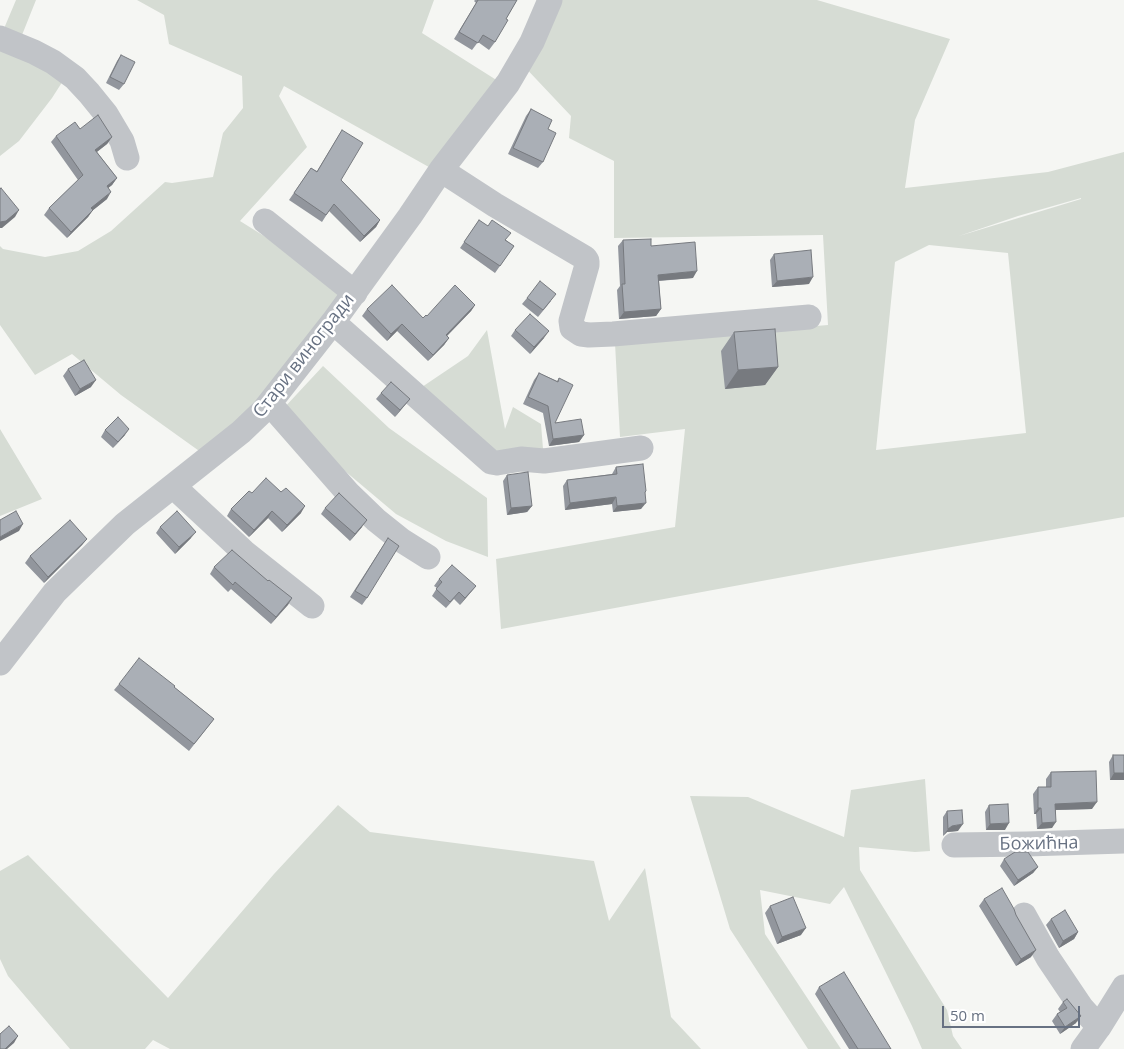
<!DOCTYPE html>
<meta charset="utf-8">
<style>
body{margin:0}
#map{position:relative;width:1124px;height:1049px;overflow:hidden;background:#f5f6f3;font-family:"Open Sans",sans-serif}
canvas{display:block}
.scale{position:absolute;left:942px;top:1006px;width:138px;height:22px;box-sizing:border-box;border:2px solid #677182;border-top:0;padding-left:6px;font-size:15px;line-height:18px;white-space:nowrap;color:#677182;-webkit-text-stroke:4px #fff;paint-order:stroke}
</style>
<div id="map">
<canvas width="1124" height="1049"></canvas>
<div class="scale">50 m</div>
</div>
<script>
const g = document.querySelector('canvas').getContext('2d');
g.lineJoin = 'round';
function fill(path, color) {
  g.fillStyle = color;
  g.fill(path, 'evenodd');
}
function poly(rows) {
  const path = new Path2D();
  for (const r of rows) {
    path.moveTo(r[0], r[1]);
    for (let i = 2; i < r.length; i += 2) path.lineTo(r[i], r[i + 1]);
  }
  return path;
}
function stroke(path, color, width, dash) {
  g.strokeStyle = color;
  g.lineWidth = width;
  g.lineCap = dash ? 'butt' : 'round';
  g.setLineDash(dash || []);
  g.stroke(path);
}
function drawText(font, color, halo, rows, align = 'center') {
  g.font = font + ' "Open Sans",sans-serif';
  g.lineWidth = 5;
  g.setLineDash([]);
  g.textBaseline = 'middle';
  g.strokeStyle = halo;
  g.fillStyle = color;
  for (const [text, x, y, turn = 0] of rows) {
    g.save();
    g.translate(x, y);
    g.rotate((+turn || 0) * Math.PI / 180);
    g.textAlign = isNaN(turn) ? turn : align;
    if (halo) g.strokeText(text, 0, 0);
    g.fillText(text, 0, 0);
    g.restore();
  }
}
fill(poly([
 [16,0,36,0,18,45,68,73,52,98,19,141,0,156,0,38],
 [137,0,434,0,422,33,498,81,436,171,284,86,279,96,307,147,240,221,355,293,209,458,121,395,72,354,35,375,0,325,0,246,3,249,45,257,78,251,111,231,165,182,172,183,213,177,223,133,243,108,242,76,169,44,164,15],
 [556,0,817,0,950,39,915,120,905,188,1048,172,1124,152,1124,517,854,564,501,629,496,559,675,527,685,429,620,437,615,343,828,325,823,235,614,238,614,161,569,138,571,116,520,62],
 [1081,198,1081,199,959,236,1018,216],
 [929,245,1008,253,1026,433,876,450,895,262],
 [487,330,505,429,513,407,541,424,544,461,497,463,419,389,468,356],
 [323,366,389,428,487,498,488,557,446,541,396,514,339,466,283,409],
 [0,429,42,499,0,516],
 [925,779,930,851,915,852,859,847,860,870,947,1010,953,1036,962,1049,922,1049,912,1026,844,887,830,904,760,890,765,934,841,1049,808,1049,730,929,690,796,748,797,844,837,851,790],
 [338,805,370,832,594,861,609,921,645,868,671,1017,701,1049,170,1049,153,1040,145,1049,70,1049,8,976,0,959,0,871,28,855,168,998,274,874]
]), '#d6dcd4');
stroke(poly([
 [0,38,34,52,53,62,75,78,89,93,106,114,122,141,127,158],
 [441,170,495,205,585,258,587,261,587,265,571,321,572,328,581,334,589,335,613,334,809,317],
 [265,221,355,293],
 [333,322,491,462,497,463,521,459,544,461,641,448],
 [270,404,348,493,376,520,401,540,428,557],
 [173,486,244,552,312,606],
 [0,663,55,592,125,524,241,432,264,410,333,322,410,216,441,170,508,83,532,42,550,0],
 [954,845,1027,844,1124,841],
 [1024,915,1048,958,1081,1007,1099,1027],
 [1083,1049,1099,1027,1124,987]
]), '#c1c4c8', 25);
fill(poly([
 [475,0,517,0,506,19,495,42,489,50,478,42,472,50,454,39,476,3,474,1],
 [121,55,124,84,119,90,106,83,117,61],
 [531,109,548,129,543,162,538,168,508,154,526,116],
 [342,130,341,180,380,220,376,227,360,242,329,211,322,222,289,200,311,168,317,171],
 [56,136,112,137,107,144,97,152,117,178,112,185,108,188,107,199,93,210,88,217,67,238,44,215,49,208,78,180,51,142],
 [479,220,514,246,495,273,460,248],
 [623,240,651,246,693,278,659,281,661,309,656,316,619,319,617,290,620,286,618,246],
 [774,254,809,284,772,287,770,260],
 [527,298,551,301,538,317,522,304],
 [475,305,471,311,447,336,449,338,444,345,428,361,397,331,387,341,362,316,367,309,423,318,427,316],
 [515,330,544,338,530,354,511,336],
 [734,332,778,367,765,385,725,389,721,351],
 [68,369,91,387,75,396,63,376],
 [539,373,557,381,559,378,555,423,584,435,579,442,549,446,543,413,523,404,534,380],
 [381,393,410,399,395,417,376,399],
 [105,430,125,435,113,448,101,437],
 [616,467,646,491,645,493,641,509,613,512,612,504,565,510,563,486,567,480,612,474],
 [507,475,532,506,527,512,507,515,503,481],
 [252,493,301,513,282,532,268,518,249,537,227,516,231,509],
 [325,508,362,527,350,541,321,514],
 [160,527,191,538,175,554,156,533],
 [388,538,367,598,362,605,350,597],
 [87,539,82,545,44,583,25,563,30,556],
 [214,567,268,581,292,598,271,624,231,589,228,592,210,574],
 [439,579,476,586,460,605,454,599,446,608,432,596,437,588,434,586],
 [119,684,174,687,214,719,189,751,114,690],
 [1113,755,1124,755,1124,780,1110,780,1109,762],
 [1051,772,1092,809,1056,810,1052,828,1037,829,1036,814,1034,814,1033,794,1038,787,1046,787,1046,779],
 [989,805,1005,830,986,830,985,812],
 [947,811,958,831,947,832,943,836,943,817],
 [1004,859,1038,867,1033,873,1014,886,1000,866],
 [984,899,1016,915,1031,957,1016,966,979,906],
 [770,906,801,935,777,944,765,913],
 [1051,919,1078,932,1074,939,1059,948,1046,925],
 [819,987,891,1049,849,1049,815,994],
 [1063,1002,1076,1023,1060,1034,1052,1021,1057,1014,1060,1012,1058,1009]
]), '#92969d');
fill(poly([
 [112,137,107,144,90,157,95,150],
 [117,178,112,185,102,193,107,186],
 [111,192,107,199,87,215,91,208],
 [19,210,15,217,2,228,0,228,0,222],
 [93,210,88,217,67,238,71,232],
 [380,220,376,227,360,242,364,236],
 [697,271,693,278,654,281,658,275],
 [813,277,809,284,772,287,777,281],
 [475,305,471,311,441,342,446,335],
 [661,309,656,316,619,319,624,312],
 [402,324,397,331,387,341,391,334],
 [549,331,544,338,530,354,534,347],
 [449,338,444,345,428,361,433,355],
 [778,367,765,385,725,389,738,370],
 [96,380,91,387,75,396,80,389],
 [410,399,395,417,400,410],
 [129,429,125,435,113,448,118,442],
 [584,435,579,442,549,446,553,439],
 [616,497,612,504,565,510,570,503],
 [646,503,641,509,613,512,617,506],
 [305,506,301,513,282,532,287,525],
 [532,506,527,512,507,515,511,508],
 [272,511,268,518,249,537,254,530],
 [367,520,362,527,350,541,355,534],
 [23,524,19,531,0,541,0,537],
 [196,532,191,538,175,554,179,547],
 [87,539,82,545,44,583,48,577],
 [476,586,471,592,460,605,465,598],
 [292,598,288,605,271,624,276,617],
 [1114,773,1124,773,1124,780,1110,780],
 [1097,802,1092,809,1051,810,1055,804],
 [1038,808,1041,808,1036,814,1034,814],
 [1056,822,1052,828,1037,829,1042,823],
 [1009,823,1005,830,986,830,990,824],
 [963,824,958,831,947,832,943,836,948,829,952,826],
 [1038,867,1033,873,1014,886,1018,880],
 [806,928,801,935,777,944,782,937],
 [1078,932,1074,939,1059,948,1063,941],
 [1036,950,1031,957,1016,966,1021,959],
 [1081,1016,1076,1023,1060,1034,1065,1027],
 [18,1036,14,1043,7,1049,5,1049]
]), '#777a7f');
const building = poly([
 [478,0,517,0,506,19,508,20,495,42,483,35,478,43,459,32,478,0],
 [121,55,135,62,124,84,110,77,121,55],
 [531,109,552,120,548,129,556,133,543,162,513,148,531,109],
 [98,115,112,137,95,150,117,178,107,186,111,192,91,208,93,210,71,232,49,208,83,175,56,136,75,122,80,129,98,115],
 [342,130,363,143,341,180,380,220,364,236,334,204,326,215,294,193,311,168,317,172,342,130],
 [1,188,19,210,6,221,0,222,0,189,1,188],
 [479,220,488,226,492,220,511,233,505,240,514,246,500,266,464,242,479,220],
 [651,239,651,246,695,242,697,271,658,275,661,309,624,312,622,284,625,284,623,240,651,239],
 [811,250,813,277,777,281,774,254,811,250],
 [540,281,556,294,543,310,527,298,540,281],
 [392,285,423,318,426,315,427,316,455,285,475,305,446,335,449,338,433,355,402,324,391,334,367,309,392,285],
 [530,314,549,331,534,347,515,330,530,314],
 [775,329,778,367,738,370,734,332,775,329],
 [84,360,96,380,80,389,68,369,84,360],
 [539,373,558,382,559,378,573,385,555,423,581,419,584,435,553,439,548,406,528,397,539,373],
 [391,382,410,399,400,410,381,393,391,382],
 [118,417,129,429,118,442,105,430,118,417],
 [643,464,646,491,645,492,646,503,617,506,616,497,570,503,567,480,617,474,616,467,643,464],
 [528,472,532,506,511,508,507,475,528,472],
 [266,478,281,492,286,488,305,506,287,525,272,511,254,530,231,509,249,491,252,493,266,478],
 [339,493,367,520,355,534,325,508,339,493],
 [16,511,23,524,0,537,0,520,16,511],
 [177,511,196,532,179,547,160,527,177,511],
 [70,520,87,539,48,577,30,556,70,520],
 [388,538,399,546,367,598,355,591,388,538],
 [232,550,268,581,269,580,292,598,276,617,235,582,233,585,214,567,232,550],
 [452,565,476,586,465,598,459,592,450,602,436,589,442,582,439,579,452,565],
 [139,658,175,686,174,687,214,719,194,744,119,684,139,658],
 [1113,755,1124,755,1124,773,1114,773,1113,755],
 [1096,771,1097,802,1055,804,1056,822,1042,823,1041,808,1038,808,1038,787,1051,787,1051,772,1096,771],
 [1008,804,1009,823,990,824,989,805,1008,804],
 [962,810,963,824,952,826,948,829,947,811,962,810],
 [1015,852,1028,852,1038,867,1018,880,1004,859,1015,852],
 [1002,888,1014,909,1016,915,1036,950,1021,959,984,899,1002,888],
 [793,897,806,928,782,937,770,906,793,897],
 [1065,910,1078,932,1063,941,1051,919,1065,910],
 [844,972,891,1049,858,1049,819,987,844,972],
 [1067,999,1081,1016,1065,1027,1057,1014,1067,1008,1063,1002,1067,999],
 [9,1026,18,1036,5,1049,0,1049,0,1034,9,1026]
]);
fill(building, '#aaafb6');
stroke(building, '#777a7f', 1);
drawText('18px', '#677182', '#fff', [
 ["Стари виногради",304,356,-52],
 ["Божићна",1039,844,-1]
]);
</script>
